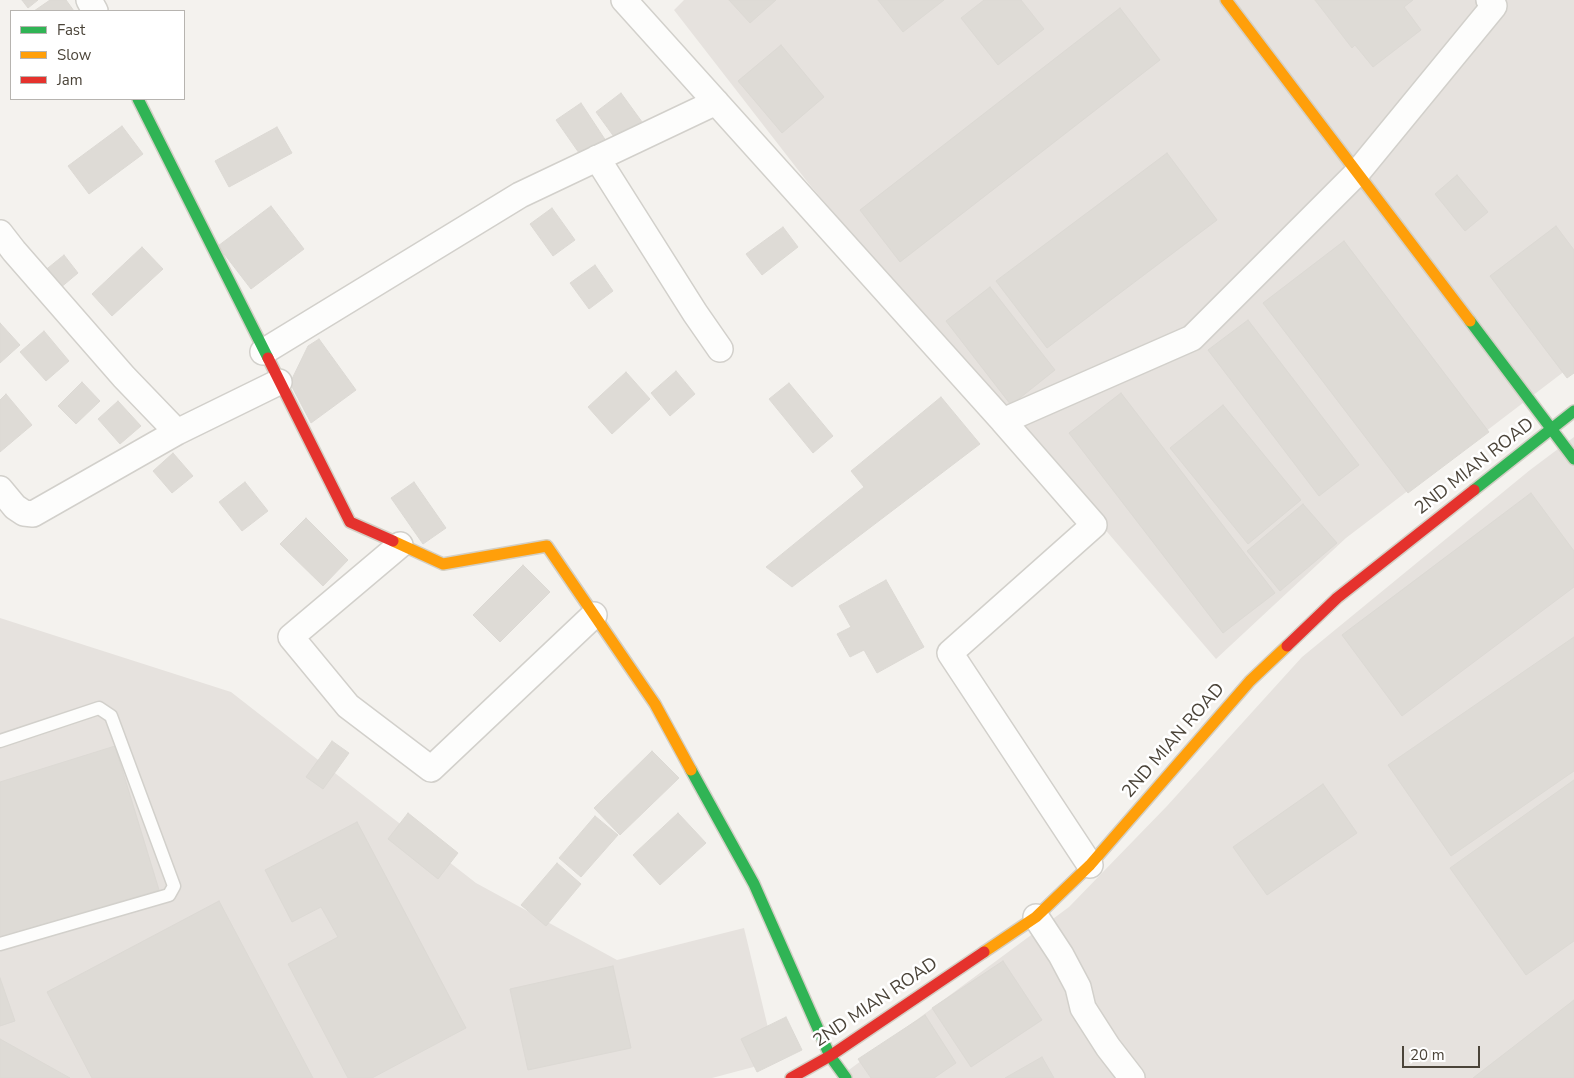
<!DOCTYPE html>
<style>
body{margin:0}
#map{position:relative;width:1574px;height:1078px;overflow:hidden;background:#f4f2ee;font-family:"Nunito Sans",sans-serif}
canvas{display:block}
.legend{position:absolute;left:10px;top:10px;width:175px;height:90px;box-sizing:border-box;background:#fff;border:1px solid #b7b4b0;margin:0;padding:6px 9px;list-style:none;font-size:15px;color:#4b4439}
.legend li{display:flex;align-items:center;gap:10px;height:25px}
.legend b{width:25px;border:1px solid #b7b4b0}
.scale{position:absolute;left:1402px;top:1046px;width:78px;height:22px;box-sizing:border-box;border:2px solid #4b4439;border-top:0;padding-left:6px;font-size:15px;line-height:18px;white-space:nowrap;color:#4b4439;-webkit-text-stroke:4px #fff;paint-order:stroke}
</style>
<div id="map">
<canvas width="1574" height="1078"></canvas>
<ul class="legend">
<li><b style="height:6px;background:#30b455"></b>Fast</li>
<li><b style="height:6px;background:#ff9f0a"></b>Slow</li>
<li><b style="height:6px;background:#e5322d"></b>Jam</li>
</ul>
<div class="scale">20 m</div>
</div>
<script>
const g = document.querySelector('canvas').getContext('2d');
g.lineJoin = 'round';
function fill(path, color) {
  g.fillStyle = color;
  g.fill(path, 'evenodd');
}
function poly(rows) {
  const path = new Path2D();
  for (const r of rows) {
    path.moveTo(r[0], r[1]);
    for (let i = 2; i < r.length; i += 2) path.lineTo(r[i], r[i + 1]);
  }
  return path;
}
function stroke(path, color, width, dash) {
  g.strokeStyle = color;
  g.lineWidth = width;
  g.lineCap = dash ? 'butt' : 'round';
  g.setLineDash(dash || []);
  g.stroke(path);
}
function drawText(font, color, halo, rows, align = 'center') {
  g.font = font + ' "Nunito Sans",sans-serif';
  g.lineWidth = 5;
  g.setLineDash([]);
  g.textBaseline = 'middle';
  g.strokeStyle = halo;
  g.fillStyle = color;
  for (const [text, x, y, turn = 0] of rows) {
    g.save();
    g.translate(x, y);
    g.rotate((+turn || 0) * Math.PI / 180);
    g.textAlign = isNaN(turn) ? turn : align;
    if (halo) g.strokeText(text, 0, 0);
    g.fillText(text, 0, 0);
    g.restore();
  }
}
fill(poly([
 [684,0,1574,0,1574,364,1346,538,1216,659,809,184,674,10],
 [1574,437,1574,1078,838,1078,1069,907,1167,806,1302,657,1530,470],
 [0,618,231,692,476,883,617,960,744,928,776,1061,712,1078,0,1078]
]), '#e6e2de');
const building = poly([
 [22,0,38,0,28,8,22,0],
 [50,0,66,0,74,11,34,11,50,0],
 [729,0,776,0,750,23,729,0],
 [878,0,944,0,903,32,878,0],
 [984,0,1021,0,1044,29,998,65,961,18,984,0],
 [1315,0,1413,0,1404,7,1421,30,1373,67,1355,45,1352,48,1315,0],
 [1120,8,1160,60,900,262,860,210,1120,8],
 [781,45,824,97,782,133,738,81,781,45],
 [621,93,645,126,620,145,596,112,621,93],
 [581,103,610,147,586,163,556,120,581,103],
 [122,126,143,154,89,194,68,166,122,126],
 [277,127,292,153,229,187,215,161,277,127],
 [1167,153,1217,220,1047,348,996,281,1167,153],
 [1457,175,1488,212,1465,231,1435,194,1457,175],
 [271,206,304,249,251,289,218,246,271,206],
 [552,208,575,240,553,256,530,224,552,208],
 [1556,226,1574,250,1574,373,1567,378,1490,276,1556,226],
 [783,227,798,247,762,275,746,254,783,227],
 [1344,241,1489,432,1408,493,1263,303,1344,241],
 [142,247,163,269,112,316,92,294,142,247],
 [64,255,78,273,53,294,38,276,64,255],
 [595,265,613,291,589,309,570,283,595,265],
 [990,287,1055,370,1011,405,946,321,990,287],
 [1248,320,1359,465,1319,496,1208,350,1248,320],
 [0,323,20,345,0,363,0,323],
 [44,331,69,361,46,381,20,352,44,331],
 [319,339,356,390,311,423,290,383,308,346,319,339],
 [676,371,695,394,670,416,651,393,676,371],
 [626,372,650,399,612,434,588,407,626,372],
 [82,382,100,401,76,424,58,406,82,382],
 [789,383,833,436,813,453,769,399,789,383],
 [1121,393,1275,593,1223,633,1069,433,1121,393],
 [6,394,32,425,0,452,0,400,6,394],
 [941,397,980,444,792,587,766,567,864,487,851,471,941,397],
 [118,401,141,426,120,444,98,419,118,401],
 [1223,405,1301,500,1248,544,1170,448,1223,405],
 [173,453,193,476,172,493,153,471,173,453],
 [245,482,268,511,242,531,219,502,245,482],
 [414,482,446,528,423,544,391,498,414,482],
 [1531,493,1574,551,1574,587,1402,716,1342,635,1531,493],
 [1303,504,1337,543,1280,591,1247,551,1303,504],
 [306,518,348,560,323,586,280,544,306,518],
 [523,565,550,592,500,642,473,615,523,565],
 [886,580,924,647,877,673,864,650,850,657,837,634,851,627,839,606,886,580],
 [1574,637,1574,771,1451,856,1388,765,1574,637],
 [332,741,349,753,323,789,306,777,332,741],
 [115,746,159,890,0,937,0,782,115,746],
 [652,751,679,778,620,835,594,808,652,751],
 [1574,780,1574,941,1526,975,1450,868,1574,780],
 [1323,784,1357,833,1267,895,1233,847,1323,784],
 [408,813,458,853,438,879,388,839,408,813],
 [678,813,706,843,660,885,633,855,678,813],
 [595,816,618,835,581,877,559,858,595,816],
 [357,822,466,1028,372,1078,348,1078,288,964,338,937,321,907,292,922,265,870,357,822],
 [557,863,581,884,546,926,521,905,557,863],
 [219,901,313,1078,92,1078,47,992,219,901],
 [1003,961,1042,1020,971,1067,932,1008,1003,961],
 [613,966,631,1048,528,1070,510,989,613,966],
 [0,978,15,1021,0,1026,0,978],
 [1574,1000,1574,1078,1473,1078,1574,1000],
 [925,1015,956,1063,934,1078,871,1078,858,1059,925,1015],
 [786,1017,802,1050,757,1072,741,1039,786,1017],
 [0,1039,70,1078,0,1078,0,1039],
 [1042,1057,1054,1078,1005,1078,1042,1057]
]);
fill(building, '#dedbd6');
stroke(building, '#dcd9d4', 1);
const lane = poly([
 [0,741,99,708,111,716,174,886,169,895,0,944]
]);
const street = poly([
 [89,0,95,11],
 [624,0,1003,421,1192,338,1357,173,1494,6,1489,0],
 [597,158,695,313,720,349],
 [0,233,14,251,124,377,177,432,279,382],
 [263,352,520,195,716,102],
 [1003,421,1094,525,950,653,1090,865],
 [0,489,15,507,24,513,33,514,177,432],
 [400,545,291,637,348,706,431,769,594,615],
 [1036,917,1061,955,1078,987,1083,1008,1108,1047,1132,1078]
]);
const fast = poly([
 [138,99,268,358],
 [1470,321,1574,459],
 [1474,490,1574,411],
 [691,770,754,884,830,1056,846,1078]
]);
const slow = poly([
 [1226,0,1470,321],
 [393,541,443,564,547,546,655,704,691,770],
 [984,952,1036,917,1090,865,1250,681,1287,646]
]);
const jam = poly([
 [268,358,350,522,393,541],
 [1287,646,1337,598,1474,490],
 [791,1078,830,1056,984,952]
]);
stroke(lane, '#d2d0cb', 15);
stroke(street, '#d2d0cb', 28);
stroke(fast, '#d3cfc5', 14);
stroke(slow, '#d3cfc5', 14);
stroke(jam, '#d3cfc5', 14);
stroke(lane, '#fdfdfc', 12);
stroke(street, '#fdfdfc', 25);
stroke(fast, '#30b455', 11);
stroke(slow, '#ff9f0a', 11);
stroke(jam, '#e5322d', 11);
drawText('18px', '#4b4439', '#fff', [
 ["2ND MIAN ROAD",1475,467,-38],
 ["2ND MIAN ROAD",1174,741,-49],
 ["2ND MIAN ROAD",876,1003,-34]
]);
</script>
